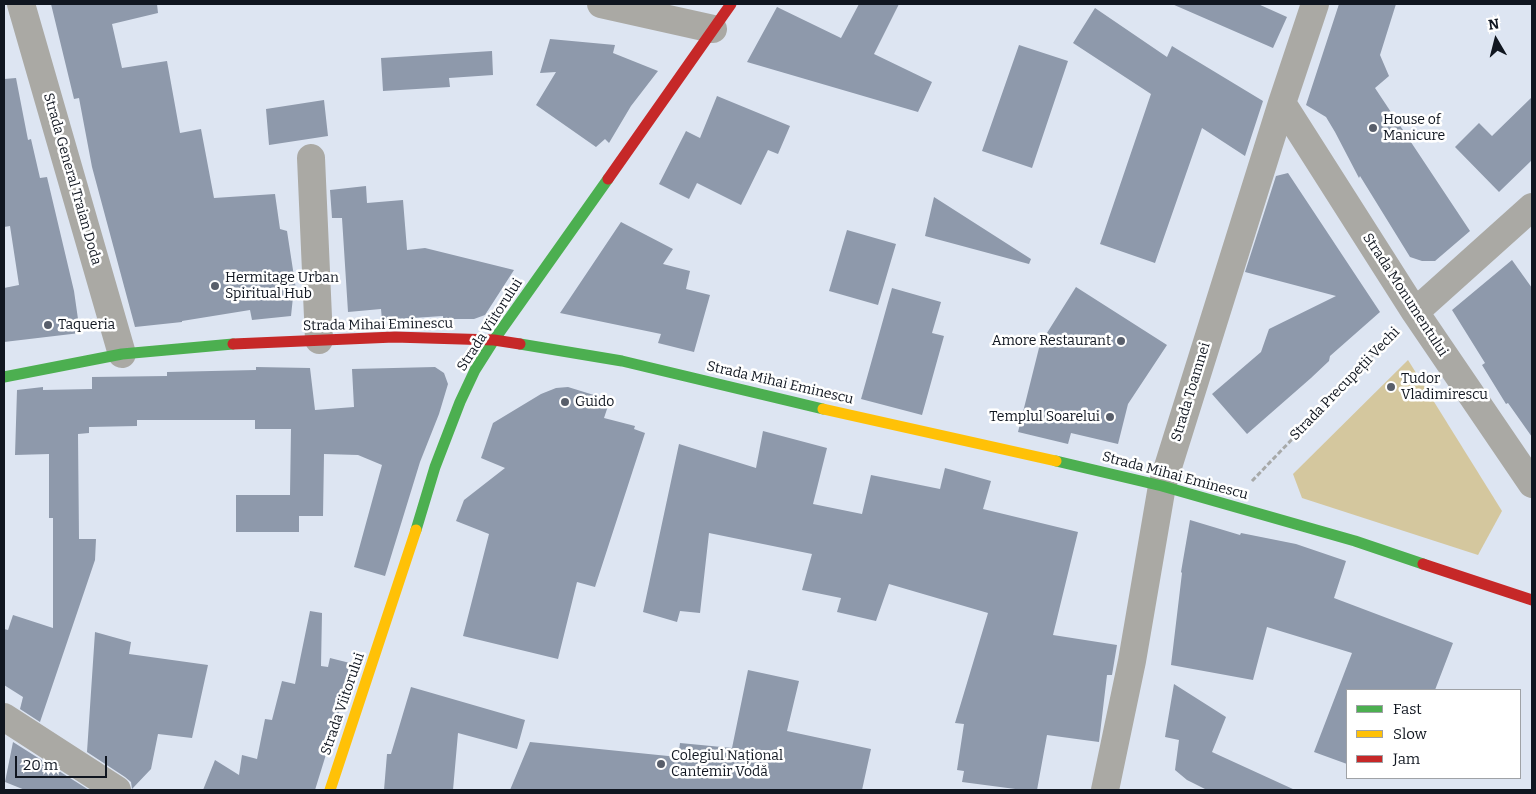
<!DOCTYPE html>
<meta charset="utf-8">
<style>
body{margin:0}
#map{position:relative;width:1536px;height:794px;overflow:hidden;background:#dde5f2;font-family:Bitter,serif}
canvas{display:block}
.frame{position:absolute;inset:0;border:5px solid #101620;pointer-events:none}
.legend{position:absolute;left:1346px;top:689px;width:175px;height:90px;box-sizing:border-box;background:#fff;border:1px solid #9fa2a6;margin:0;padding:6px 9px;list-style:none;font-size:15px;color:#101620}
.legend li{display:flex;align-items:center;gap:10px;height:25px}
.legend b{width:25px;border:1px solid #9fa2a6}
.north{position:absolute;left:1471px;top:15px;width:50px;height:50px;-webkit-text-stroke:4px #fff;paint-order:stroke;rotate:352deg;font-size:14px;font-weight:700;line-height:20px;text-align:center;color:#101620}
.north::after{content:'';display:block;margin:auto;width:18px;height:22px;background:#101620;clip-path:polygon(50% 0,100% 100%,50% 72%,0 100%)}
.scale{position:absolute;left:15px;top:756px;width:92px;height:22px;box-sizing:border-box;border:2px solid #101620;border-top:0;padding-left:6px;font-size:15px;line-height:18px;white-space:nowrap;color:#101620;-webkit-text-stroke:4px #fff;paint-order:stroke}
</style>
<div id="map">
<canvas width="1536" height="794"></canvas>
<div class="frame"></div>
<ul class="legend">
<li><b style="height:6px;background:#4caf50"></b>Fast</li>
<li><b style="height:6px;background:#ffc107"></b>Slow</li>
<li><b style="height:6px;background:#c62828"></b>Jam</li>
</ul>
<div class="north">N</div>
<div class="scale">20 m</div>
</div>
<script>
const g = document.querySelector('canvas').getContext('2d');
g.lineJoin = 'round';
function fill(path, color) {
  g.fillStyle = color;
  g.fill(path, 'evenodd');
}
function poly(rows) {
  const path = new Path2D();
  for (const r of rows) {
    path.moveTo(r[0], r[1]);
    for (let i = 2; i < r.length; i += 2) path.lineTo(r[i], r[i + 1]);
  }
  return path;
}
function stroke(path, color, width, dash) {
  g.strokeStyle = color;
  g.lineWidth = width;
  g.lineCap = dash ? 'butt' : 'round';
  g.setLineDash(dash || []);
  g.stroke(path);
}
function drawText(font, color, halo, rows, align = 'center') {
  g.font = font + ' Bitter,serif';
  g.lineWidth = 5;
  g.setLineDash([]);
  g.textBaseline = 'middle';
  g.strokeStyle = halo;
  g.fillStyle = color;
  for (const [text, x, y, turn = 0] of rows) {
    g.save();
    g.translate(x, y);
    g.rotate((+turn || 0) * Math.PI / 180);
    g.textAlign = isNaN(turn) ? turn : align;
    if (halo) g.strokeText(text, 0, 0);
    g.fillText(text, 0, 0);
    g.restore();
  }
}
fill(poly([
 [1408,360,1502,511,1478,555,1302,498,1293,474]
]), '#d4c79e');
fill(poly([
 [51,4,157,4,158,13,112,24,122,68,167,61,180,133,201,129,214,198,275,194,280,229,287,231,297,296,293,297,291,316,252,320,250,310,182,321,182,322,135,327,92,167,79,98,74,99],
 [859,4,899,4,874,54,932,82,918,112,747,62,777,7,841,38],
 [1172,4,1258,4,1287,17,1273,48],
 [1339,4,1396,4,1380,55,1389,76,1375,88,1470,231,1435,261,1422,261,1410,257,1360,176,1359,178,1335,132,1326,117,1306,105],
 [1095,8,1167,57,1172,46,1263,101,1245,156,1202,128,1155,263,1100,244,1151,94,1073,43],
 [550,39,615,45,613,53,658,71,631,106,609,143,605,139,596,147,536,105,556,72,540,73],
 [1019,45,1068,61,1032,168,982,151],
 [492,51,493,75,449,78,450,87,383,91,381,58],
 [16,78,28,140,31,139,40,178,47,177,74,291,80,333,4,342,4,288,19,285,10,226,4,227,4,79],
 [717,96,790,126,778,154,768,150,741,205,697,183,689,199,659,184,686,131,700,138],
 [1532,97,1532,160,1499,192,1455,147,1479,123,1492,136],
 [324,100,328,136,269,145,266,109],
 [1288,173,1380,312,1330,356,1329,361,1311,378,1247,434,1212,394,1261,352,1269,329,1336,296,1245,272,1276,176],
 [366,186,367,203,403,200,407,250,425,248,514,270,485,315,474,319,443,319,443,316,382,320,381,309,348,312,342,218,332,218,330,190],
 [934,197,1031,259,1029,264,925,236],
 [621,222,673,249,663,264,690,271,686,289,710,295,694,352,658,343,661,334,560,313],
 [847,230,896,244,878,305,829,291],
 [1512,260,1532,288,1532,437,1508,403,1506,404,1482,365,1485,363,1452,310],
 [1076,287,1167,345,1128,404,1118,444,1071,433,1068,444,1018,432,1040,344],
 [892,288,941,302,932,333,944,336,922,415,861,399],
 [256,367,310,368,315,410,354,407,352,369,435,367,444,373,448,384,439,414,420,462,385,576,354,567,382,465,358,455,324,454,323,516,299,516,299,532,236,532,236,495,290,495,291,429,255,429,255,420,137,420,137,426,89,427,89,433,78,434,79,539,96,539,95,560,40,722,20,709,23,697,4,685,4,629,8,630,13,615,53,628,53,518,49,518,49,454,15,455,17,390,43,387,43,390,92,389,92,377,167,376,167,372,256,370],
 [568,387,610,400,604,418,635,426,634,429,645,433,595,587,577,582,558,659,463,636,489,534,456,521,464,500,505,468,481,458,493,423,541,394,556,388],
 [763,431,827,448,813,504,862,514,871,475,940,489,945,468,991,481,983,509,1078,532,1053,635,1117,645,1112,675,1107,675,1099,742,1047,735,1037,790,1023,790,962,782,964,771,957,770,964,724,955,723,988,613,889,584,876,621,837,612,841,598,802,590,812,554,709,533,700,613,680,611,677,622,643,612,679,444,756,468],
 [1190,520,1240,535,1241,533,1296,544,1346,561,1334,598,1453,643,1435,690,1347,690,1347,764,1314,752,1352,653,1267,627,1253,680,1171,665,1182,573,1181,572],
 [310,611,322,613,321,666,328,667,330,658,354,664,315,790,203,790,215,760,239,775,242,755,257,759,265,719,272,720,282,681,295,684],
 [95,632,131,642,129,654,208,665,192,738,158,734,151,769,132,789,131,782,125,777,87,752],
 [748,670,799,681,787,731,871,749,862,790,510,790,530,742,678,757,680,743,732,748],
 [1174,684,1226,717,1212,752,1295,790,1207,790,1187,780,1175,770,1179,740,1165,737],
 [411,687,525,720,517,749,458,733,453,790,384,790,387,754,391,754],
 [13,742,89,790,25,790,5,782]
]), '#8e99ab');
stroke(poly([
 [1252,481,1393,334]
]), '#a7a9a9', 3, [5, 2.5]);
stroke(poly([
 [21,4,122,354],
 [601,4,713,29],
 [1282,103,1415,312,1532,484],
 [311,158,319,340],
 [1415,312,1532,207],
 [4,717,117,790],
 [1105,790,1132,661,1162,486,1282,103,1315,4]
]), '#aaa9a4', 28);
stroke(poly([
 [520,344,622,361,823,409],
 [4,377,122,354,233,344],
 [1056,461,1162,486,1355,541,1423,564],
 [416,530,435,467,460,402,475,370,494,340,608,179]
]), '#4caf50', 11);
stroke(poly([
 [823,409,1056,461],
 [330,790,416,530]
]), '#ffc107', 11);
stroke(poly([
 [608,179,731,4],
 [233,344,394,337,494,340,520,344],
 [1423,564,1532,600]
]), '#c62828', 11);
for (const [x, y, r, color] of [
 [1373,128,5,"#585e6a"],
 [215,286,5,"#585e6a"],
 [48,325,5,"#585e6a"],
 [1121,341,5,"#585e6a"],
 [1391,387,5,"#585e6a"],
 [565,402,5,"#585e6a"],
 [1110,417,5,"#585e6a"],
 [661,764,5,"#585e6a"]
]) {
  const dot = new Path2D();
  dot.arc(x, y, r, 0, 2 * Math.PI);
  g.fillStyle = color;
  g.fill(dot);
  stroke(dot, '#fff', 2);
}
drawText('14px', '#101620', '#fff', [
 ["House of",1383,120],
 ["Manicure",1383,136],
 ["Hermitage Urban",225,278],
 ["Spiritual Hub",225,294],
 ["Taqueria",58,325],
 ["Amore Restaurant",1111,341,"right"],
 ["Tudor",1401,379],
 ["Vladimirescu",1401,395],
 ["Guido",575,402],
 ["Templul Soarelui",1100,417,"right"],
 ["Colegiul Național",671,756],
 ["Cantemir Vodă",671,772]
], 'left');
drawText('14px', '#101620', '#fff', [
 ["Strada General Traian Doda",72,179,74],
 ["Strada Monumentului",1405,295,57],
 ["Strada Mihai Eminescu",378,325,-1],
 ["Strada Viitorului",490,325,-57],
 ["Strada Mihai Eminescu",780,383,13],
 ["Strada Precupeții Vechi",1345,384,-46],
 ["Strada Toamnei",1191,392,-73],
 ["Strada Mihai Eminescu",1175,476,15],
 ["Strada Viitorului",343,704,-71]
]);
</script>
